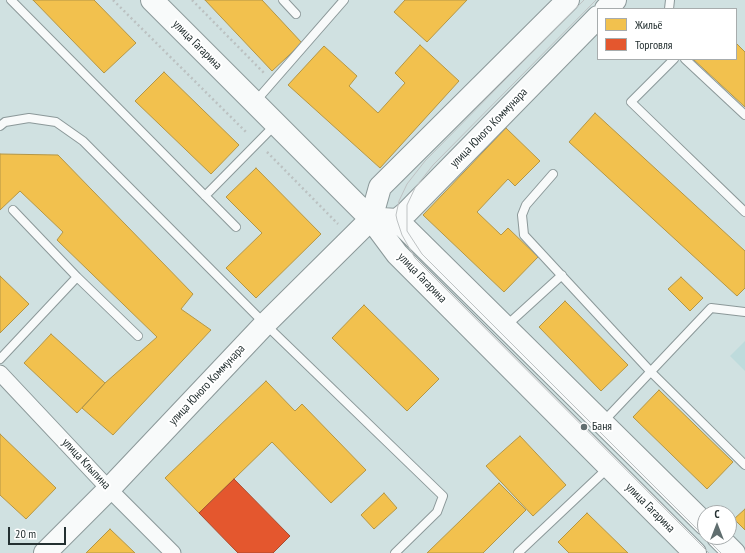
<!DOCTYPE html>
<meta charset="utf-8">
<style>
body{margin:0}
#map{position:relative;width:745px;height:553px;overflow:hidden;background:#d0e1e1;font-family:"PT Sans Narrow",sans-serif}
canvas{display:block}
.legend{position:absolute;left:597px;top:8px;width:140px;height:52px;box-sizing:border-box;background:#fff;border:1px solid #a7acad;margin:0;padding:5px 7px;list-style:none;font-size:12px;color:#243031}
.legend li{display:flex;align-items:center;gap:8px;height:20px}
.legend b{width:20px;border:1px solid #a7acad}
.north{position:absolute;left:697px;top:505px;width:40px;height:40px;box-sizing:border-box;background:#fff;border:1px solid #a7acad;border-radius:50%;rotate:0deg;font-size:11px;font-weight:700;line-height:16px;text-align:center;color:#243031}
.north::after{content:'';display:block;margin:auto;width:14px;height:18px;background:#606e6f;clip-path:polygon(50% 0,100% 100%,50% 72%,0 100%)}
.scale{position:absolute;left:8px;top:527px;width:58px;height:18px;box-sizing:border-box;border:2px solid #243031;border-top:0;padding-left:5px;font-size:12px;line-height:14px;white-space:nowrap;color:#243031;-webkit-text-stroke:3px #fff;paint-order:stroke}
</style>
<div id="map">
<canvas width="745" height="553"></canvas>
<ul class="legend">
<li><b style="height:11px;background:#f2c14e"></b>Жильё</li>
<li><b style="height:11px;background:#e4572e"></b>Торговля</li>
</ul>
<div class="north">С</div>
<div class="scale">20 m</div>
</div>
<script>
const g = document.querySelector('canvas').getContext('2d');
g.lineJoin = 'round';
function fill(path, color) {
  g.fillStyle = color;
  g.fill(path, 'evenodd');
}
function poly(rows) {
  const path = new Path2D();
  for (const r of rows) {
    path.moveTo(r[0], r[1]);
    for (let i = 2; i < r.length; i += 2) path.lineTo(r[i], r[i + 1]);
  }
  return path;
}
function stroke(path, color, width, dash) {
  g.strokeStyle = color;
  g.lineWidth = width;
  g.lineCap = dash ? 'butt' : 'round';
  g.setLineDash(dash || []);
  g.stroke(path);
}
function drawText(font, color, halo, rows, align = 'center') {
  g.font = font + ' "PT Sans Narrow",sans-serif';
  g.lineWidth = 4;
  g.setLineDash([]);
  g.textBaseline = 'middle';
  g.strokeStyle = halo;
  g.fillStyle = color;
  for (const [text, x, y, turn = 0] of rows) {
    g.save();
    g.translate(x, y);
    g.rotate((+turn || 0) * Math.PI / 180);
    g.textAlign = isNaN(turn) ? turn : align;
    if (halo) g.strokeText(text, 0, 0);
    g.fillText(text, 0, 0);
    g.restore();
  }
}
fill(poly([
 [745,341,745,371,730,356]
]), '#bedbdc');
const homes = poly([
 [33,0,94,0,136,43,104,73,33,0],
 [205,0,262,0,302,43,272,71,205,0],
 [405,0,467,0,427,42,394,12,405,0],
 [736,43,745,52,745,107,693,59,736,59,736,43],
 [420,45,459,81,380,168,288,85,324,46,357,76,349,86,378,113,405,83,395,73,420,45],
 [164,72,239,145,211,174,135,101,164,72],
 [595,113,745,251,745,288,737,296,569,142,595,113],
 [506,128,540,161,515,186,508,179,477,212,501,235,508,228,538,257,504,292,423,215,506,128],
 [0,154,58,155,193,294,181,309,211,330,113,435,82,408,105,383,157,337,57,240,63,232,20,191,0,210,0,154],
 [256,168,321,234,256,298,226,268,262,233,226,197,256,168],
 [0,276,29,304,0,333,0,276],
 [681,277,703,298,690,311,668,289,681,277],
 [565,301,628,365,601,391,539,327,565,301],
 [364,305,439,379,407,411,332,338,364,305],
 [51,334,105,383,77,413,24,363,51,334],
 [266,381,295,411,302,404,366,470,331,503,272,442,199,513,165,478,266,381],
 [659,390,733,462,707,489,633,417,659,390],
 [0,434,56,488,26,519,0,495,0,434],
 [520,436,566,485,533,516,486,466,520,436],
 [499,483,526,510,483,553,427,553,499,483],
 [384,493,397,508,374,529,361,515,384,493],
 [745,509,745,530,734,519,745,509],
 [587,513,628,553,569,553,558,542,587,513],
 [110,529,135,553,86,553,110,529]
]);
fill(homes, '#f2c14e');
stroke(homes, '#b49645', 1);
const shops = poly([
 [234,479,290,536,273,553,238,553,199,513,234,479]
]);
fill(shops, '#e4572e');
stroke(shops, '#aa4b2f', 1);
const lane = poly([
 [11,0,236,227],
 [283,0,296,14],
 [669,9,670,0],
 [674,59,631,102,745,212],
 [685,59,745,115],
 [255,102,344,0],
 [0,126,5,122,29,118,56,122,83,141,265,324,443,496,437,512,395,553],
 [553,174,526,205,522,215,524,235,651,372,745,465],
 [205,196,275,125],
 [13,210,77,277],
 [506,326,562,275],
 [0,359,77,277,138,336],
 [603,422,711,308,745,312],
 [518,553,609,467]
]);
const street = poly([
 [0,373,109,489,173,553]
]);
const secondary = poly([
 [152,0,371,219,397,254,695,553],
 [606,9,615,0],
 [382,219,397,220,407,212,598,17],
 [397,220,705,524],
 [718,537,734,553],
 [45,553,109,489,265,324,371,219,380,187,568,0]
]);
stroke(lane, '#8b9899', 10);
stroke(street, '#8b9899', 17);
stroke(secondary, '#8b9899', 24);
stroke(poly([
 [113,0,247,133],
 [192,0,264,73],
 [267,152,338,224]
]), '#bbc1c1', 2.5, [2, 3]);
stroke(lane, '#f8fafa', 8);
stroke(street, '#f8fafa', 15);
stroke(secondary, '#f8fafa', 22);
stroke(poly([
 [584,0,425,161,407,184,399,201,396,215,397,220,402,235,415,258,709,553],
 [596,0,433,165,415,188,407,205,407,231,422,254,705,537],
 [705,537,721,553]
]), '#bec2c3', 1);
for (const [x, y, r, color] of [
 [584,427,4,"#606e6f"]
]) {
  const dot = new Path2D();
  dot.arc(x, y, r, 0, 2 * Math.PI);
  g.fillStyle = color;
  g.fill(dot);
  stroke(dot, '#fff', 1.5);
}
drawText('12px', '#243031', '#fff', [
 ["улица Гагарина",197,45,45],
 ["улица Юного Коммунара",489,128,-46],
 ["улица Гагарина",422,278,46],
 ["улица Юного Коммунара",207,385,-47],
 ["улица Клыпина",86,464,47],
 ["улица Гагарина",650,508,45]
]);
drawText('12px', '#243031', '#fff', [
 ["Баня",592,427]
], 'left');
</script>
